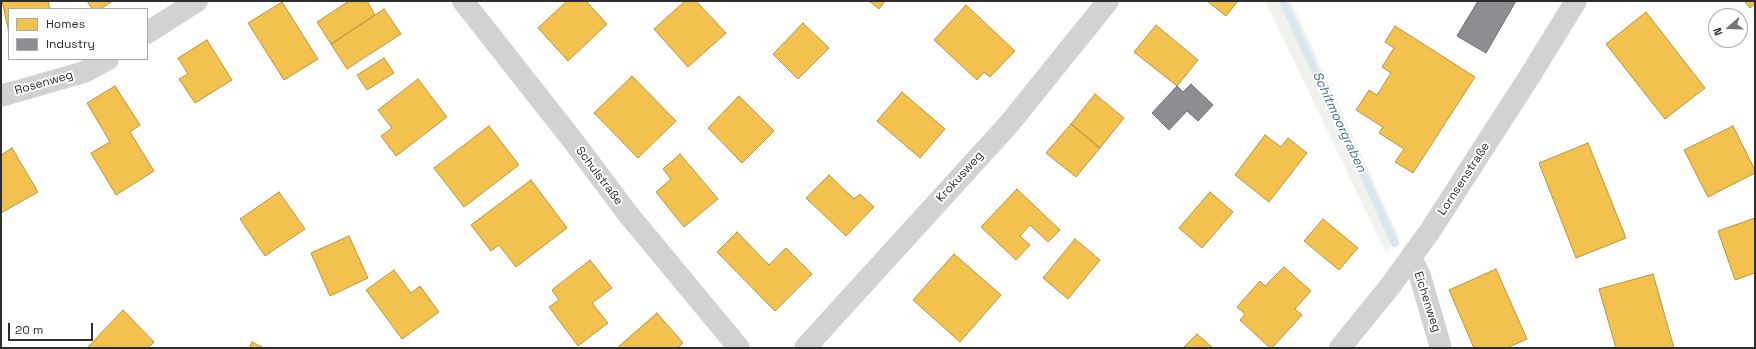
<!DOCTYPE html>
<meta charset="utf-8">
<style>
body{margin:0}
#map{position:relative;width:1756px;height:349px;overflow:hidden;background:#fff;font-family:"Space Grotesk",sans-serif}
canvas{display:block}
.frame{position:absolute;inset:0;border:2px solid #2d2d2d;pointer-events:none}
.legend{position:absolute;left:8px;top:8px;width:140px;height:52px;box-sizing:border-box;background:#fff;border:1px solid #ababab;margin:0;padding:5px 7px;list-style:none;font-size:12px;color:#2d2d2d}
.legend li{display:flex;align-items:center;gap:8px;height:20px}
.legend b{width:20px;border:1px solid #ababab}
.north{position:absolute;left:1708px;top:8px;width:40px;height:40px;box-sizing:border-box;background:#fff;border:1px solid #ababab;border-radius:50%;rotate:250deg;font-size:11px;font-weight:700;line-height:16px;text-align:center;color:#2d2d2d}
.north::after{content:'';display:block;margin:auto;width:14px;height:18px;background:#767676;clip-path:polygon(50% 0,100% 100%,50% 72%,0 100%)}
.scale{position:absolute;left:8px;top:323px;width:85px;height:18px;box-sizing:border-box;border:2px solid #2d2d2d;border-top:0;padding-left:5px;font-size:12px;line-height:14px;white-space:nowrap;color:#2d2d2d;-webkit-text-stroke:3px #fff;paint-order:stroke}
</style>
<div id="map">
<canvas width="1756" height="349"></canvas>
<div class="frame"></div>
<ul class="legend">
<li><b style="height:11px;background:#f2c14e"></b>Homes</li>
<li><b style="height:11px;background:#8d8d92"></b>Industry</li>
</ul>
<div class="north">N</div>
<div class="scale">20 m</div>
</div>
<script>
const g = document.querySelector('canvas').getContext('2d');
g.lineJoin = 'round';
function fill(path, color) {
  g.fillStyle = color;
  g.fill(path, 'evenodd');
}
function poly(rows) {
  const path = new Path2D();
  for (const r of rows) {
    path.moveTo(r[0], r[1]);
    for (let i = 2; i < r.length; i += 2) path.lineTo(r[i], r[i + 1]);
  }
  return path;
}
function stroke(path, color, width, dash) {
  g.strokeStyle = color;
  g.lineWidth = width;
  g.lineCap = dash ? 'butt' : 'round';
  g.setLineDash(dash || []);
  g.stroke(path);
}
function drawText(font, color, halo, rows, align = 'center') {
  g.font = font + ' "Space Grotesk",sans-serif';
  g.lineWidth = 4;
  g.setLineDash([]);
  g.textBaseline = 'middle';
  g.strokeStyle = halo;
  g.fillStyle = color;
  for (const [text, x, y, turn = 0] of rows) {
    g.save();
    g.translate(x, y);
    g.rotate((+turn || 0) * Math.PI / 180);
    g.textAlign = isNaN(turn) ? turn : align;
    if (halo) g.strokeText(text, 0, 0);
    g.fillText(text, 0, 0);
    g.restore();
  }
}
fill(poly([
 [1265,1,1291,1,1399,237,1386,253]
]), '#f0f3ec');
const homes = poly([
 [2,1,48,1,50,9,9,9,9,33,2,1],
 [87,1,113,1,100,9,92,9,87,1],
 [349,1,367,1,375,15,331,44,317,22,349,1],
 [567,1,586,1,607,24,568,61,538,28,567,1],
 [685,1,696,1,726,33,688,67,654,29,685,1],
 [869,1,885,1,879,9,869,1],
 [1207,1,1238,1,1226,16,1207,1],
 [1744,1,1755,1,1755,4,1750,8,1744,1],
 [282,2,318,59,284,80,248,23,282,2],
 [966,5,1015,51,990,77,984,72,977,80,934,40,966,5],
 [384,9,401,34,347,69,331,44,384,9],
 [1646,12,1705,88,1665,119,1606,44,1646,12],
 [803,23,829,48,798,79,773,54,803,23],
 [1156,25,1198,60,1177,86,1134,52,1156,25],
 [1395,26,1475,77,1413,173,1395,162,1404,149,1379,133,1383,127,1356,110,1369,90,1377,95,1391,73,1382,67,1394,48,1385,42,1395,26],
 [207,40,232,80,195,103,179,79,188,74,178,58,207,40],
 [384,58,394,73,367,90,357,75,384,58],
 [632,76,676,121,638,158,594,113,632,76],
 [418,79,447,117,396,156,381,136,392,128,378,110,418,79],
 [115,86,140,125,130,132,154,171,116,195,91,153,110,142,87,103,115,86],
 [902,92,945,129,920,158,877,121,902,92],
 [1095,94,1124,118,1100,148,1071,124,1095,94],
 [739,96,774,131,742,163,708,128,739,96],
 [1071,124,1100,148,1076,177,1046,153,1071,124],
 [489,126,519,165,464,207,434,168,489,126],
 [1733,126,1755,170,1755,173,1708,197,1684,150,1733,126],
 [1265,135,1281,147,1288,138,1307,153,1269,202,1235,175,1265,135],
 [1588,143,1626,238,1576,258,1539,163,1588,143],
 [12,148,38,192,1,213,1,155,12,148],
 [680,154,718,199,684,227,656,192,671,179,663,169,680,154],
 [829,175,854,199,860,194,874,207,846,236,806,198,829,175],
 [531,180,567,228,516,267,499,245,491,251,471,225,531,180],
 [1017,189,1060,230,1048,242,1030,225,1020,236,1030,245,1016,260,981,227,1017,189],
 [279,192,305,229,265,256,240,219,279,192],
 [1210,192,1233,212,1202,248,1179,228,1210,192],
 [1755,218,1755,273,1735,280,1718,231,1755,218],
 [1323,219,1358,248,1339,270,1304,241,1323,219],
 [737,232,769,265,786,248,812,274,775,311,717,252,737,232],
 [349,236,368,278,330,296,311,253,349,236],
 [1075,239,1100,260,1068,299,1043,278,1075,239],
 [954,254,1001,295,960,342,913,300,954,254],
 [590,260,612,288,592,303,608,323,578,346,549,307,559,300,552,290,590,260],
 [1284,267,1311,291,1295,309,1302,315,1272,348,1270,348,1240,320,1245,314,1237,307,1260,281,1265,286,1284,267],
 [1496,269,1527,339,1507,348,1474,348,1449,290,1496,269],
 [394,270,411,293,420,286,439,312,402,339,366,290,394,270],
 [1653,274,1674,348,1616,348,1599,289,1653,274],
 [123,310,154,342,148,348,87,348,123,310],
 [657,313,683,343,678,348,617,348,657,313],
 [1197,334,1213,348,1183,348,1197,334],
 [252,342,264,348,249,348,252,342]
]);
fill(homes, '#f2c14e');
stroke(homes, '#b79544', 1);
const industry = poly([
 [1478,1,1516,1,1486,53,1457,36,1478,1],
 [1191,84,1213,105,1198,121,1187,111,1169,130,1152,113,1177,86,1183,92,1191,84]
]);
fill(industry, '#8d8d92');
stroke(industry, '#707074', 1);
stroke(poly([
 [1283,1,1395,243]
]), '#d9e8ee', 8);
stroke(poly([
 [463,1,574,142,628,214,739,348],
 [147,33,197,1],
 [1,96,84,72,108,59],
 [1411,258,1420,276,1441,348],
 [805,348,1009,124,1108,1],
 [1340,348,1391,285,1430,231,1531,74,1576,1]
]), '#d2d2d2', 22);
drawText('12px', '#2d2d2d', '#fff', [
 ["Rosenweg",44,83,-16],
 ["Schulstraße",599,176,53],
 ["Krokusweg",960,177,-48],
 ["Lornsenstraße",1464,179,-57],
 ["Eichenweg",1427,302,72]
]);
drawText('italic 13px', '#437286', '#fff', [
 ["Schitmoorgraben",1339,122,65]
]);
</script>
